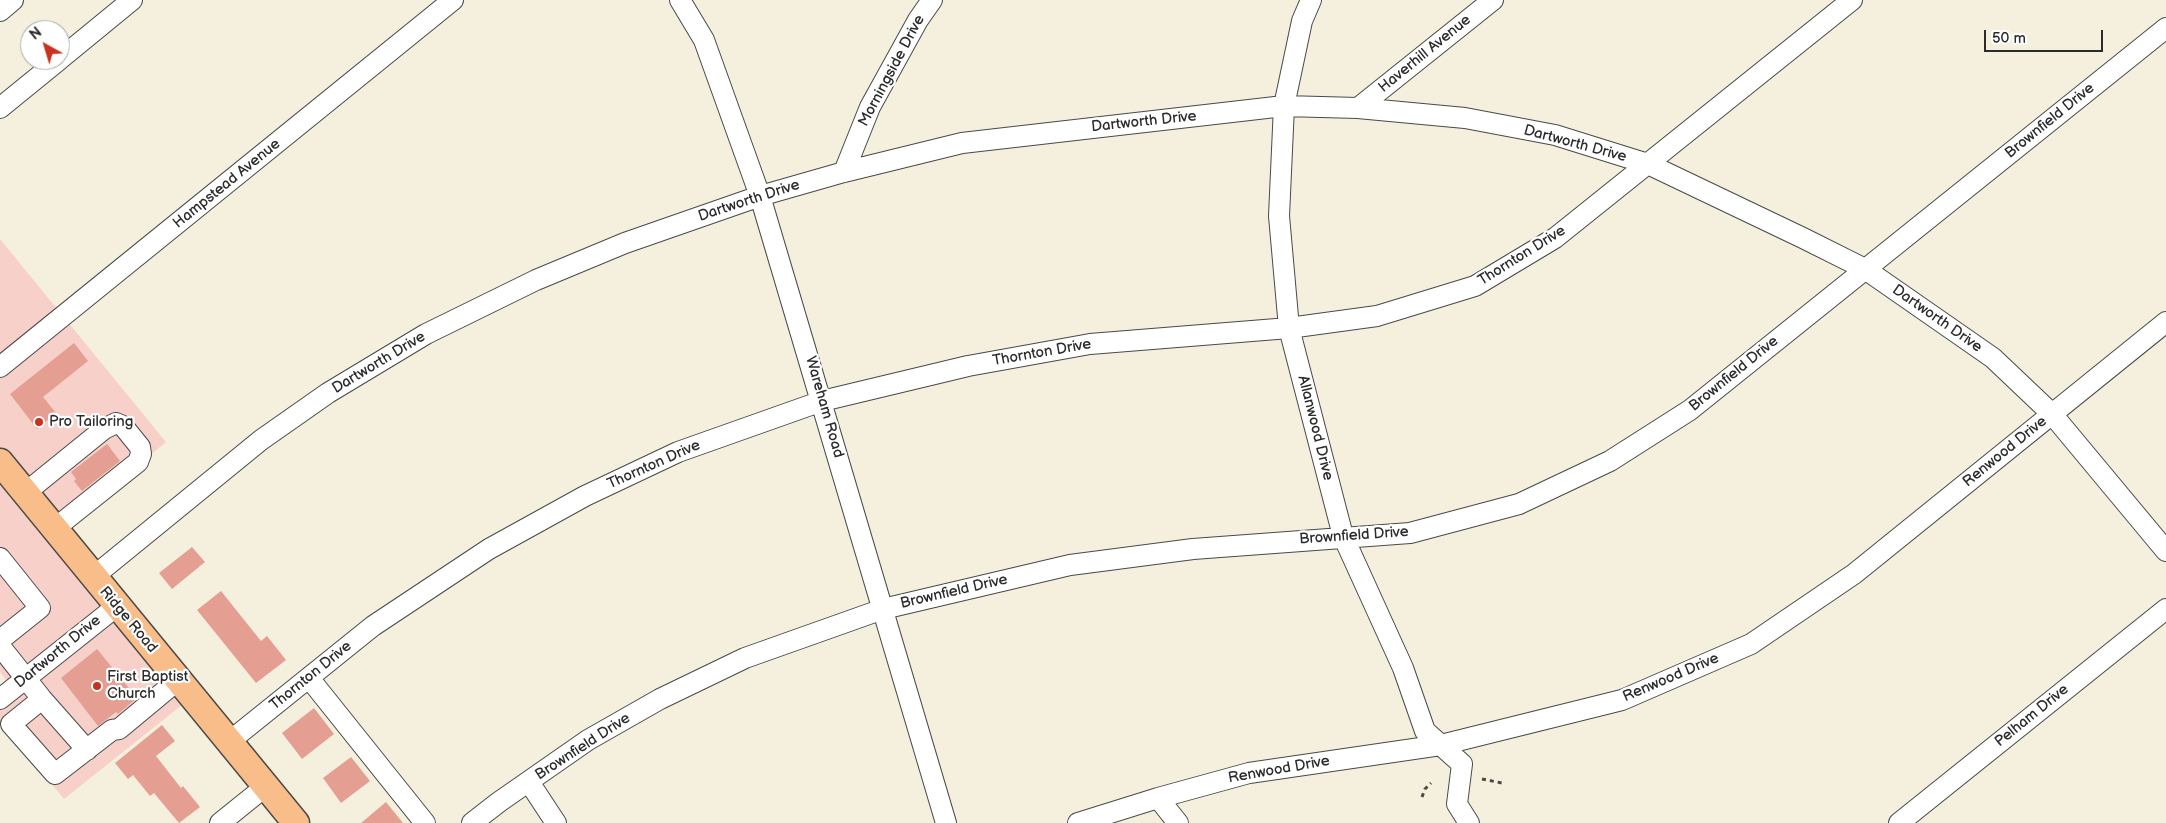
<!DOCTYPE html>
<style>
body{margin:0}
#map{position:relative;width:2166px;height:823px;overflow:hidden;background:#f5f0de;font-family:"Balsamiq Sans",sans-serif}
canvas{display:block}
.north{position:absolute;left:20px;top:20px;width:50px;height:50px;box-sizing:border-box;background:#fff;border:1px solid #aaa;border-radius:50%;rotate:321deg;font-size:14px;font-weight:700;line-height:20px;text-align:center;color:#2b2b2b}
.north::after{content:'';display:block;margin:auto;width:18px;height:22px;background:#c8321e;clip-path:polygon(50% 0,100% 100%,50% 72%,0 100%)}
.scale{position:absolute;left:1984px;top:30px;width:119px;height:22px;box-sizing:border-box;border:2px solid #2b2b2b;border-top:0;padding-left:6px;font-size:15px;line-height:18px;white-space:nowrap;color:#2b2b2b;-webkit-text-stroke:4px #fff;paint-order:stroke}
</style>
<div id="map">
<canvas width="2166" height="823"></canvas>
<div class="north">N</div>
<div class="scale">50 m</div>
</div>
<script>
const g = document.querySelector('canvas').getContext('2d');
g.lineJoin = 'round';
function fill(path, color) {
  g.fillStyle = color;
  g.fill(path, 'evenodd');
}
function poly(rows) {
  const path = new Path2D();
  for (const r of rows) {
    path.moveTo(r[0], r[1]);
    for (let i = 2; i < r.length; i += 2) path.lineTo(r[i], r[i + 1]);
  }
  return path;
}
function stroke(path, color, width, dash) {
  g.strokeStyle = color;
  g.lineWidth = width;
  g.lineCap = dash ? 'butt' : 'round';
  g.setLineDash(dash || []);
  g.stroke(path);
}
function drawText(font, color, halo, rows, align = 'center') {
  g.font = font + ' "Balsamiq Sans",sans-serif';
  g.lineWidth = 4.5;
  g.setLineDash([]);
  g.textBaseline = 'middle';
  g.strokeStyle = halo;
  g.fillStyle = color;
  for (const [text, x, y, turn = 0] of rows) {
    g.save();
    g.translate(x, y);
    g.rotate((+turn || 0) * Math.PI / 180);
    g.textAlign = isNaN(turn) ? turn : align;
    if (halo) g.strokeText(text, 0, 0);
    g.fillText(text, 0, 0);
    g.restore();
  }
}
fill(poly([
 [0,239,166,442,53,535,187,701,64,799,0,722,0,694,10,685,0,672]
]), '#f7d1c9');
fill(poly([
 [74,343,88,361,43,397,56,413,37,429,10,394],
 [107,444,120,461,82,491,74,481,76,479,71,472],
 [192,547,205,562,172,589,159,573],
 [221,591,261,641,267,636,286,660,256,683,197,610],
 [97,649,137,698,118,714,116,712,98,726,61,678],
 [314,708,334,734,302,759,282,733],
 [162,725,175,741,156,756,181,788,183,786,200,807,179,823,154,793,150,796,133,775,128,779,115,763],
 [351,757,370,781,341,803,323,778],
 [386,802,403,823,361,823]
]), '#e49e92');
const minor = poly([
 [680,0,704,40,760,196,946,823],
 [1311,0,1302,21,1284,106,1279,216,1289,328,1343,536,1403,668,1425,731,1462,764,1457,804,1469,823],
 [0,11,13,0],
 [60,59,132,0],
 [0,108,59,60],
 [1358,108,1493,0],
 [844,172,870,107,918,20,932,0],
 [0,367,453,0],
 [25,493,104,429,116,423,123,426,140,447,141,454,138,462,54,529],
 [0,558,40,608,0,640],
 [93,577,261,440,328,393,426,334,536,280,625,243,760,196,844,172,962,143,1284,106,1358,108,1465,118,1555,135,1648,164,1803,238,1865,269,1993,358,2052,414,2166,551],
 [0,646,42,699,87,750],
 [309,678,425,823],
 [0,699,117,606],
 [42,699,11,724,55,774,112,730,119,729,178,680],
 [230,741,373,626,489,549,585,496,678,452,822,401,968,366,1090,344,1289,328,1377,316,1475,286,1555,238,1852,0],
 [529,782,556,823],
 [1158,798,1178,823],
 [220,823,266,786],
 [472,823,499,802,588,740,660,699,745,658,883,609,1070,565,1193,549,1410,533,1519,504,1610,461,1690,410,2166,28],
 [1078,823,1158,798,1249,773,1441,745,1622,700,1751,644,1854,574,2166,322],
 [1899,823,2166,609]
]);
const major = poly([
 [0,462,296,823]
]);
stroke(minor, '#494946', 22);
stroke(major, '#494946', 29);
stroke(poly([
 [1482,779,1502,783],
 [1422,797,1425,789,1431,783]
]), '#494946', 3, [4, 4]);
stroke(minor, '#fff', 20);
stroke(major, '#f8bd89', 26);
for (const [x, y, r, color] of [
 [39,422,5,"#c8321e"],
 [97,686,5,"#c8321e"]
]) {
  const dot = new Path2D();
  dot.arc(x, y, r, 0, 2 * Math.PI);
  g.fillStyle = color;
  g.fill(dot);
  stroke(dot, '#fff', 2);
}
drawText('15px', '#2b2b2b', '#fff', [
 ["Haverhill Avenue",1425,54,-39],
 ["Morningside Drive",892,71,-62],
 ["Brownfield Drive",2050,121,-39],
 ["Dartworth Drive",1144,122,-6],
 ["Dartworth Drive",1575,144,15],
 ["Hampstead Avenue",227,184,-39],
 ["Dartworth Drive",749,201,-18],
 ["Thornton Drive",1522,256,-32],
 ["Dartworth Drive",1937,319,35],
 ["Thornton Drive",1042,353,-10],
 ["Dartworth Drive",379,363,-31],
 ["Brownfield Drive",1734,374,-39],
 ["Wareham Road",824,407,74],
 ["Allanwood Drive",1315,428,76],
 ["Renwood Drive",2005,452,-39],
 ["Thornton Drive",654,465,-24],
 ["Brownfield Drive",1354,536,-4],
 ["Brownfield Drive",954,592,-13],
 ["Ridge Road",128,620,50],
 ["Dartworth Drive",58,652,-39],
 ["Thornton Drive",311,676,-39],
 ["Renwood Drive",1671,678,-23],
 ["Pelham Drive",2032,716,-39],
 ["Brownfield Drive",583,747,-33],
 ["Renwood Drive",1279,770,-10]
]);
drawText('15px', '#2b2b2b', '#fff', [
 ["Pro Tailoring",49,422],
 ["First Baptist",107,677],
 ["Church",107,694]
], 'left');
</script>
